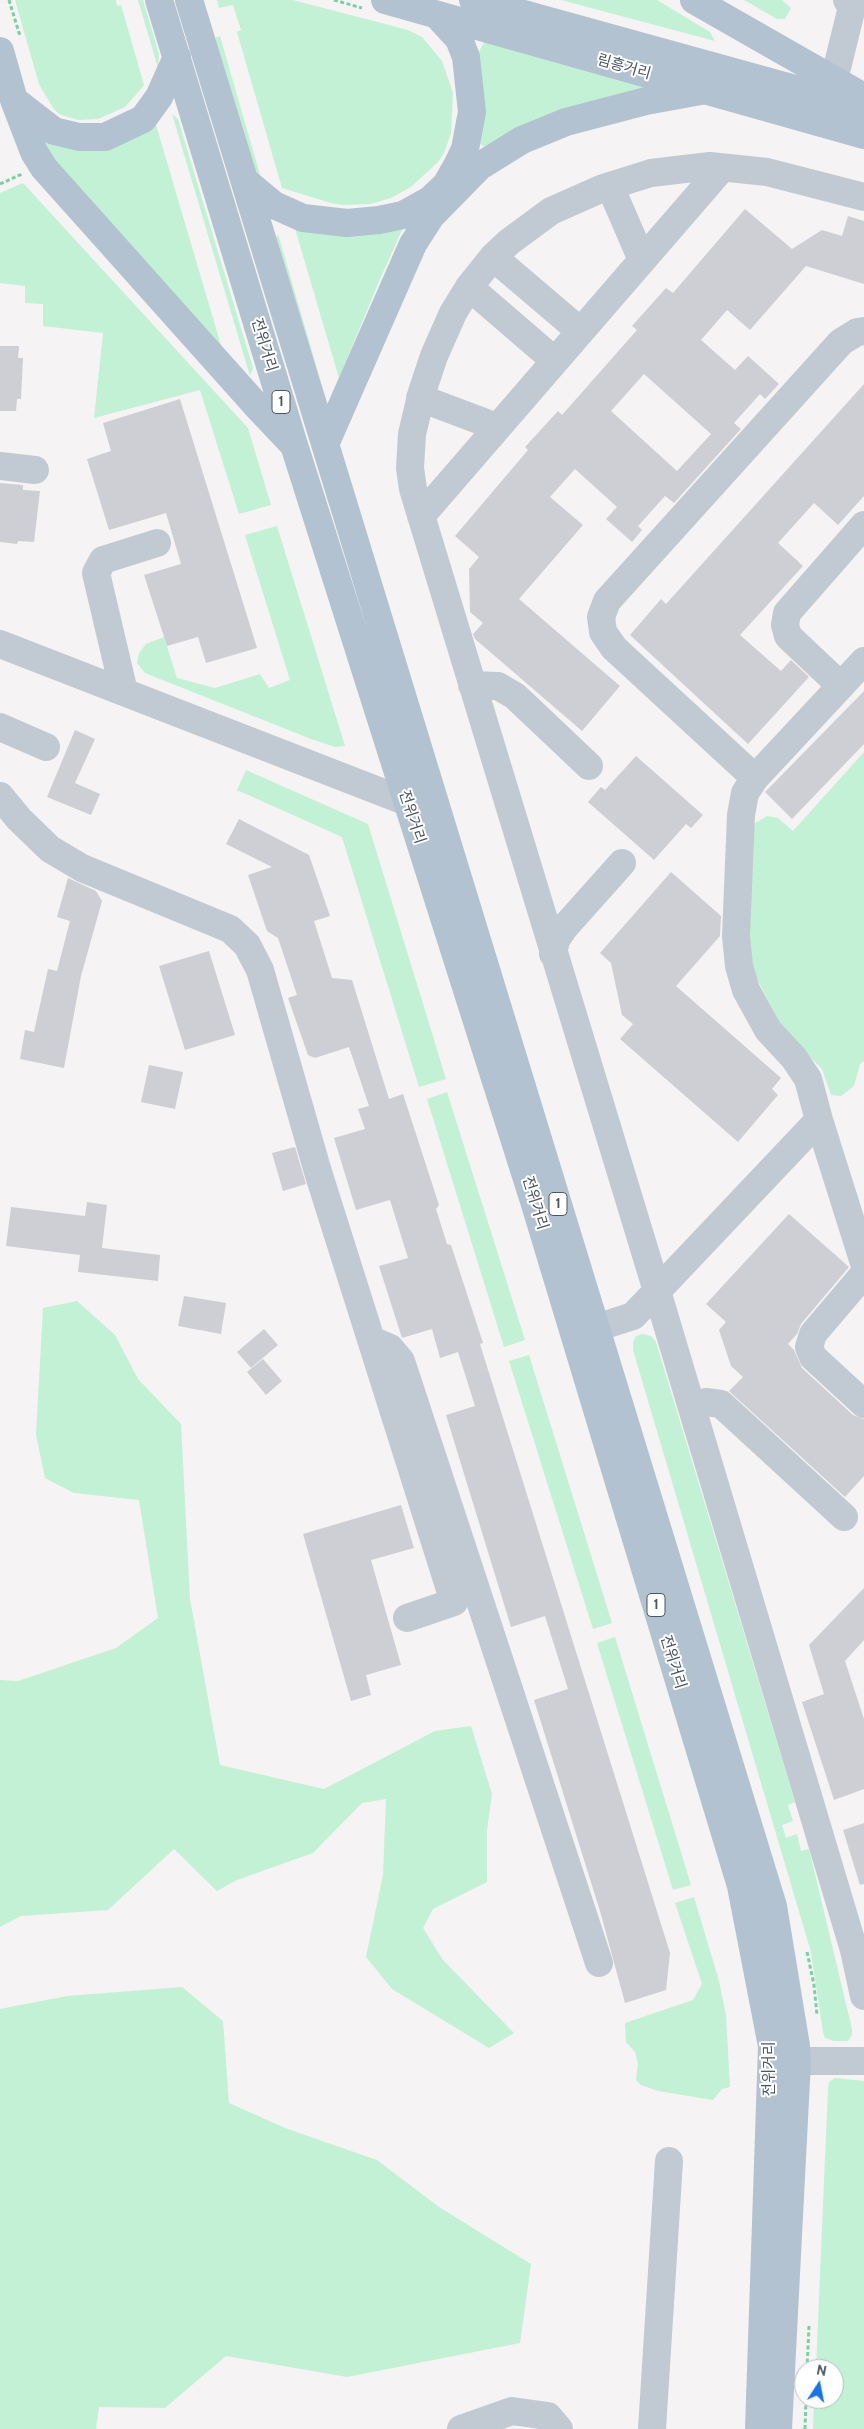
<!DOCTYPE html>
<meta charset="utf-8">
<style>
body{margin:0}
#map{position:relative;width:864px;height:2429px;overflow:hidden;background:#f5f3f3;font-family:Cabin,sans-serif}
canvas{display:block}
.north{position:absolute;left:794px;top:2359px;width:50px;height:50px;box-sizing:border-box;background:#fff;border:1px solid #b7bbc0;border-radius:50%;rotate:11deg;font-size:14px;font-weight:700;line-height:20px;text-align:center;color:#4a5661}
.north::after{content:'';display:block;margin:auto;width:18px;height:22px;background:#1a73e8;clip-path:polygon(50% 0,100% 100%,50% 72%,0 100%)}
</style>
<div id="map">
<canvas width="864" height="2429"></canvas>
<div class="north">N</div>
</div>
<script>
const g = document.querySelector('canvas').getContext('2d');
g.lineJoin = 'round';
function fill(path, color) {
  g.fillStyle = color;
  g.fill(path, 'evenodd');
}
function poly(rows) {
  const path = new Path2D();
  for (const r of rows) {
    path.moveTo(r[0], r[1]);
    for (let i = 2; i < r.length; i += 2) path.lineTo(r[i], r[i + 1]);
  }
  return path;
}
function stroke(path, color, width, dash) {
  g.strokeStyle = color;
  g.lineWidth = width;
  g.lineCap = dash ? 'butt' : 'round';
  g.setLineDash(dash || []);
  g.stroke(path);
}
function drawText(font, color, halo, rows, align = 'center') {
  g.font = font + ' Cabin,"Noto Sans KR",sans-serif';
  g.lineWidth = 4;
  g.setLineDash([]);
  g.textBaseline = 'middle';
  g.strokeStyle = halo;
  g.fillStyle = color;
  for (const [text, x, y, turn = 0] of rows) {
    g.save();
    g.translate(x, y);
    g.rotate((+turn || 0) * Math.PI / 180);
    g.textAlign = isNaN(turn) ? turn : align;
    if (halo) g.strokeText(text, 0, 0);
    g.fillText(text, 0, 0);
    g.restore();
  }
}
fill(poly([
 [15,0,116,0,117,6,121,5,144,85,140,90,125,107,98,119,78,120,59,114,53,108,39,84],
 [138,0,143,0,159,54,158,68],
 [217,0,293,0,408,30,422,37,442,61,453,93,451,133,444,153,438,162,411,187,391,198,370,204,344,205,331,203,282,188,237,32,241,30,233,5,219,8],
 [561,0,657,0,710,32,715,41],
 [744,0,782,0,791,8,785,19,777,19],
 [220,36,263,185,258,180,215,38],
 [485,41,650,87,486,147,481,145,479,142,477,55],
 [172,114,178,119,253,368,250,376],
 [154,118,225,359,57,172,41,138],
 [23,183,248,428,271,505,239,514,200,390,94,418,103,333,43,326,43,304,25,303,25,286,0,283,0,193],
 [294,225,401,227,402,230,380,279,339,378],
 [278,234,321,382,276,238],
 [277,526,345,746,335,747,311,739,145,673,137,663,139,653,146,644,164,637,177,678,215,688,260,674,269,688,290,680,245,535],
 [864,752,864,1061,860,1064,854,1086,841,1096,831,1095,822,1069,795,1042,778,1020,752,969,744,930,754,824,767,816,778,818,793,831],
 [246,770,368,824,446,1079,419,1087,342,837,237,790],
 [447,1092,525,1340,504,1347,427,1099],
 [77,1301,115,1335,138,1379,181,1424,190,1599,220,1765,324,1789,435,1731,471,1726,492,1794,487,1830,487,1882,433,1909,423,1928,443,1960,514,2033,489,2048,392,1989,366,1957,383,1875,386,1799,362,1803,313,1853,237,1880,217,1891,174,1849,108,1910,21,1916,0,1927,0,1680,18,1681,116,1648,158,1618,139,1500,74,1493,45,1478,36,1435,43,1308],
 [643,1334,651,1336,656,1342,795,1802,788,1805,793,1821,782,1825,786,1838,797,1834,801,1851,809,1849,852,2029,852,2035,848,2041,834,2041,825,2038,823,2032,811,1952,633,1350,633,1343,636,1336],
 [529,1355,612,1623,593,1629,509,1361],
 [615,1637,691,1885,673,1890,597,1643],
 [694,1897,719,1981,726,2015,730,2087,722,2089,713,2100,658,2091,641,2085,636,2080,638,2063,635,2052,626,2042,625,2023,693,2000,702,1984,675,1903],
 [182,1987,223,2021,229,2103,285,2128,377,2160,439,2207,531,2264,520,2343,347,2377,226,2356,165,2408,99,2407,96,2429,0,2429,0,2009,67,1996],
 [835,2078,864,2081,864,2429,813,2429,814,2399,834,2399,834,2369,816,2369,828,2088,829,2082]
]), '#c3f1d5');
fill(poly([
 [745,209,792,249,822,230,842,236,848,216,864,221,864,284,806,266,750,330,727,310,701,340,735,370,748,356,779,384,765,399,760,394,734,423,741,429,674,503,665,496,638,526,642,530,632,542,606,519,617,507,575,469,550,497,583,525,519,599,620,686,582,731,475,639,473,634,483,623,470,612,469,569,479,557,455,536,528,450,525,447,558,411,562,415,637,330,632,326,666,288,673,293],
 [644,374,711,434,677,471,611,411],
 [0,346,19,346,18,358,23,358,21,399,17,399,16,411,0,411],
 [864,384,864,496,838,525,814,503,778,543,803,566,740,635,781,671,791,660,809,677,748,744,630,635,661,599,666,604],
 [180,399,257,648,206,663,198,637,167,646,144,575,181,564,166,513,109,530,87,459,111,451,103,423],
 [0,483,23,485,23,490,40,491,34,542,18,541,17,544,0,542],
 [864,691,864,744,792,819,765,792],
 [75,730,95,739,75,783,100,794,91,815,47,797],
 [636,756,703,815,691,828,686,824,654,860,588,802,601,787,605,790],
 [239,819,309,855,330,916,314,921,332,978,352,980,389,1099,403,1094,439,1205,436,1209,447,1244,451,1245,483,1343,480,1344,670,1953,666,1990,625,2003,600,1911,534,1700,568,1689,545,1616,511,1627,446,1415,475,1406,458,1352,440,1358,432,1329,402,1338,379,1266,408,1258,390,1200,356,1210,334,1138,365,1129,358,1109,369,1106,349,1047,315,1058,308,1055,288,998,297,995,278,938,267,931,248,875,272,867,226,844],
 [671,872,721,916,720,936,676,986,781,1078,772,1089,778,1095,738,1142,620,1039,633,1024,622,1015,611,963,600,953],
 [68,878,96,891,102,901,81,976,64,1068,20,1059,25,1030,34,1032,48,969,57,971,70,921,57,917],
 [209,951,235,1035,185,1050,159,966],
 [149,1065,183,1072,175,1109,141,1102],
 [295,1147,306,1184,283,1191,272,1153],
 [87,1202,107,1205,102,1248,160,1255,158,1281,78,1272,80,1255,6,1246,11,1207,85,1216],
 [789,1214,849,1267,801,1324,797,1334,788,1344,794,1350,802,1368,853,1415,864,1419,864,1476,845,1497,729,1391,743,1377,731,1366,719,1330,726,1322,706,1304],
 [184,1296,226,1303,221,1334,178,1326],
 [264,1329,278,1345,251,1368,237,1352],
 [263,1359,282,1381,266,1395,247,1372],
 [401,1505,414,1548,371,1560,401,1665,366,1675,371,1695,351,1701,303,1534],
 [864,1588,864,1640,845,1661,864,1719,864,1789,834,1800,802,1702,824,1694,809,1645],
 [864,1823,864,1884,860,1885,843,1830]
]), '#cdcfd5');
stroke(poly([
 [9,0,20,36],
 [334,0,362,8],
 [0,184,22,174],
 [807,1952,814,1985,817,2015],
 [807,2369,809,2326],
 [805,2429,806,2399]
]), '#7ad0a6', 3, [4, 2.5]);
stroke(poly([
 [834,80,852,7,847,0],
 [610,186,642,260],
 [864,197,767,172,710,166,651,173,603,188,551,211,509,242,493,257,469,287,453,313,434,356,422,392,412,434,410,468,413,489,657,1291,819,1120,864,1263],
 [493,257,580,331],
 [469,287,555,361],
 [420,398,497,427],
 [0,466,35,470],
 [421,516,722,168],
 [0,644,407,802],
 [472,685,498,686,515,696,589,766],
 [841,686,788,636,785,625,787,613,864,525],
 [124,692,96,573,103,560,157,543],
 [0,727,46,747],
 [755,778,614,648,603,632,601,617,607,601,841,342,857,332,864,331],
 [0,796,19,819,50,849,82,868,230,929,247,945,260,970,318,1172,454,1602,407,1618],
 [553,954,556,940,564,928,622,863],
 [819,1120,808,1079,794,1058,768,1030,746,990,739,966,736,936,741,815,745,793,755,778,864,661],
 [864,1274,813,1334,809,1347,813,1357,864,1404],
 [596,1328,633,1316,657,1291,854,1950,864,1996],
 [371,1340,390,1348,401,1361,599,1963],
 [692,1408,706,1402,721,1404,844,1517],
 [797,2061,864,2061],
 [461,2429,512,2411,548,2416,559,2429],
 [652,2429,669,2161]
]), '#c1cad2', 28);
stroke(poly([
 [159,0,294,445,534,1201,741,1886,772,2046,759,2429],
 [189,0,773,1906,796,2046,797,2061,778,2429],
 [385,0,864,135],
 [473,0,864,108],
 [694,0,864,97],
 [0,51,14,100,34,152,44,168,255,404,291,442],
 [14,100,54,131,79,137,105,137,143,119,159,97,177,57],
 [245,181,274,205,303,218,347,223,379,220,403,215,430,200,446,185,458,164,465,149,472,112,466,57,459,39,437,15],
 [326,442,413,244,431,216,480,166,522,140,566,122,646,101,706,90]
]), '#b3c2d1', 28);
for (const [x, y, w] of [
 [281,402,18],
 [558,1204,18],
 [656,1605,18]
]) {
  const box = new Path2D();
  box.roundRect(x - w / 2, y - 11.5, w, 23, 4);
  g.fillStyle = '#fff';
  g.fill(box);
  stroke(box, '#4a5661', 1);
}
drawText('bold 14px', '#4a5661', null, [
 ["1",281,402],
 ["1",558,1204],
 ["1",656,1605]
]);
drawText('15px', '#4a5661', '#fff', [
 ["림흥거리",624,67,16],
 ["전위거리",264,345,73],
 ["전위거리",412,817,72],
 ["전위거리",535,1203,73],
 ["전위거리",673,1662,73],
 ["전위거리",770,2069,-90]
]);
</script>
